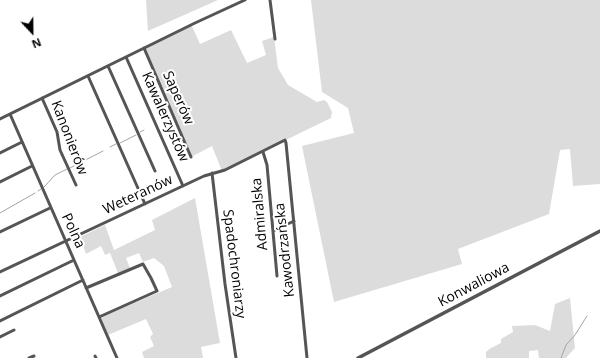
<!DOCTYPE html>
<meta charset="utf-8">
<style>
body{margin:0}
#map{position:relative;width:600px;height:358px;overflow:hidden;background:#fff;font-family:"Open Sans",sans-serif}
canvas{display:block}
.north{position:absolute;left:12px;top:12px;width:40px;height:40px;-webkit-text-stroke:3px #fff;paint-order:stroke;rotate:158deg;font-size:11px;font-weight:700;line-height:16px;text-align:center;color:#000}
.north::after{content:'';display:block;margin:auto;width:14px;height:18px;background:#000;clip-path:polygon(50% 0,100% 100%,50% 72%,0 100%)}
</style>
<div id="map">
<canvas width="600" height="358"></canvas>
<div class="north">N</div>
</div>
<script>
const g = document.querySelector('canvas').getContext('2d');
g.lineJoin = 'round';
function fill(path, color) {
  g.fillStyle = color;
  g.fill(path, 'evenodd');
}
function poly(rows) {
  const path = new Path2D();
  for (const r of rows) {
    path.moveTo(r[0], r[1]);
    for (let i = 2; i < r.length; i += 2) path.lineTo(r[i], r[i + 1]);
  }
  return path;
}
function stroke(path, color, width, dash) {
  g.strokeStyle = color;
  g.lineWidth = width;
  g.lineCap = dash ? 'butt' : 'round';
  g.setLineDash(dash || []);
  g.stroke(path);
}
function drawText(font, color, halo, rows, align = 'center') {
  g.font = font + ' "Open Sans",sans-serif';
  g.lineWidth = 4;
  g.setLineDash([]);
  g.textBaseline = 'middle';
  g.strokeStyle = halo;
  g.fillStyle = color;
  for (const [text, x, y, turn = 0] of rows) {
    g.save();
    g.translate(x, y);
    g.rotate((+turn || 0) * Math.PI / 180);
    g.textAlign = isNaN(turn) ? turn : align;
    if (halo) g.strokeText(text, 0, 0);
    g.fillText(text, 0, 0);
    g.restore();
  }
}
fill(poly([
 [146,0,218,0,148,31],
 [311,0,600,0,600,184,573,186,570,149,560,150,549,214,458,249,462,264,334,302,302,146,354,133,348,108,322,92],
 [191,24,200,44,231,30,247,63,266,55,262,41,274,37,278,68,288,85,317,102,324,100,327,102,332,112,331,118,222,171,212,146,191,157,144,48],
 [195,198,220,343,201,347,203,358,144,358,142,352,154,346,150,337,153,334,146,319,108,335,101,317,172,287,164,266,154,258,143,262,139,253,126,258,130,268,118,273,110,253,105,255,101,246,86,254,80,237,105,225,114,250,155,230,152,220],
 [570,298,575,348,566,358,539,358,538,350,529,351,529,358,486,358,486,352,491,348,501,343,501,339,513,332,512,326,535,325,550,331,555,304]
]), '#dcdcdc');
stroke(poly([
 [140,132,144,130],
 [120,143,136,135],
 [110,147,116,144],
 [70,168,103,151],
 [44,187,55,175,67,169],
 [38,191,41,189],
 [0,213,35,193],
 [561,358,566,345,575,335,587,316]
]), '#a3a3a3', 1);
stroke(poly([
 [270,0,275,39],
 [144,48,191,157],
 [126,57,183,186],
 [108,66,155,171],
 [88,76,145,204],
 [42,98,57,132,60,150,76,185],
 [10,114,117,358],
 [0,119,195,23,245,0],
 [263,152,267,165,277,276],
 [0,153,22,142],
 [212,173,225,284,236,358],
 [0,182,32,166],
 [273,231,294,221],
 [0,232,50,208],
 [0,272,204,176,225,170,285,140,286,143,307,358],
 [86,288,143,264,151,278,157,291,99,317],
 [0,296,74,260],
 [0,321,83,280],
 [0,337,14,330],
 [95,356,96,358],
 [29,358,34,356]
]), '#555', 3);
stroke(poly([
 [358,358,600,231]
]), '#555', 3.5);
drawText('14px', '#000', '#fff', [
 ["Saperów",178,98,66],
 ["Kawalerzystów",165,117,66],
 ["Kanonierów",69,138,69],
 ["Weteranów",138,195,-25],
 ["Admiralska",260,214,-95],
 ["Polna",73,231,65],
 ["Kawodrzańska",285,250,-96],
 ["Spadochroniarzy",234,264,83],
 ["Konwaliowa",474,285,-28]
]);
</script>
